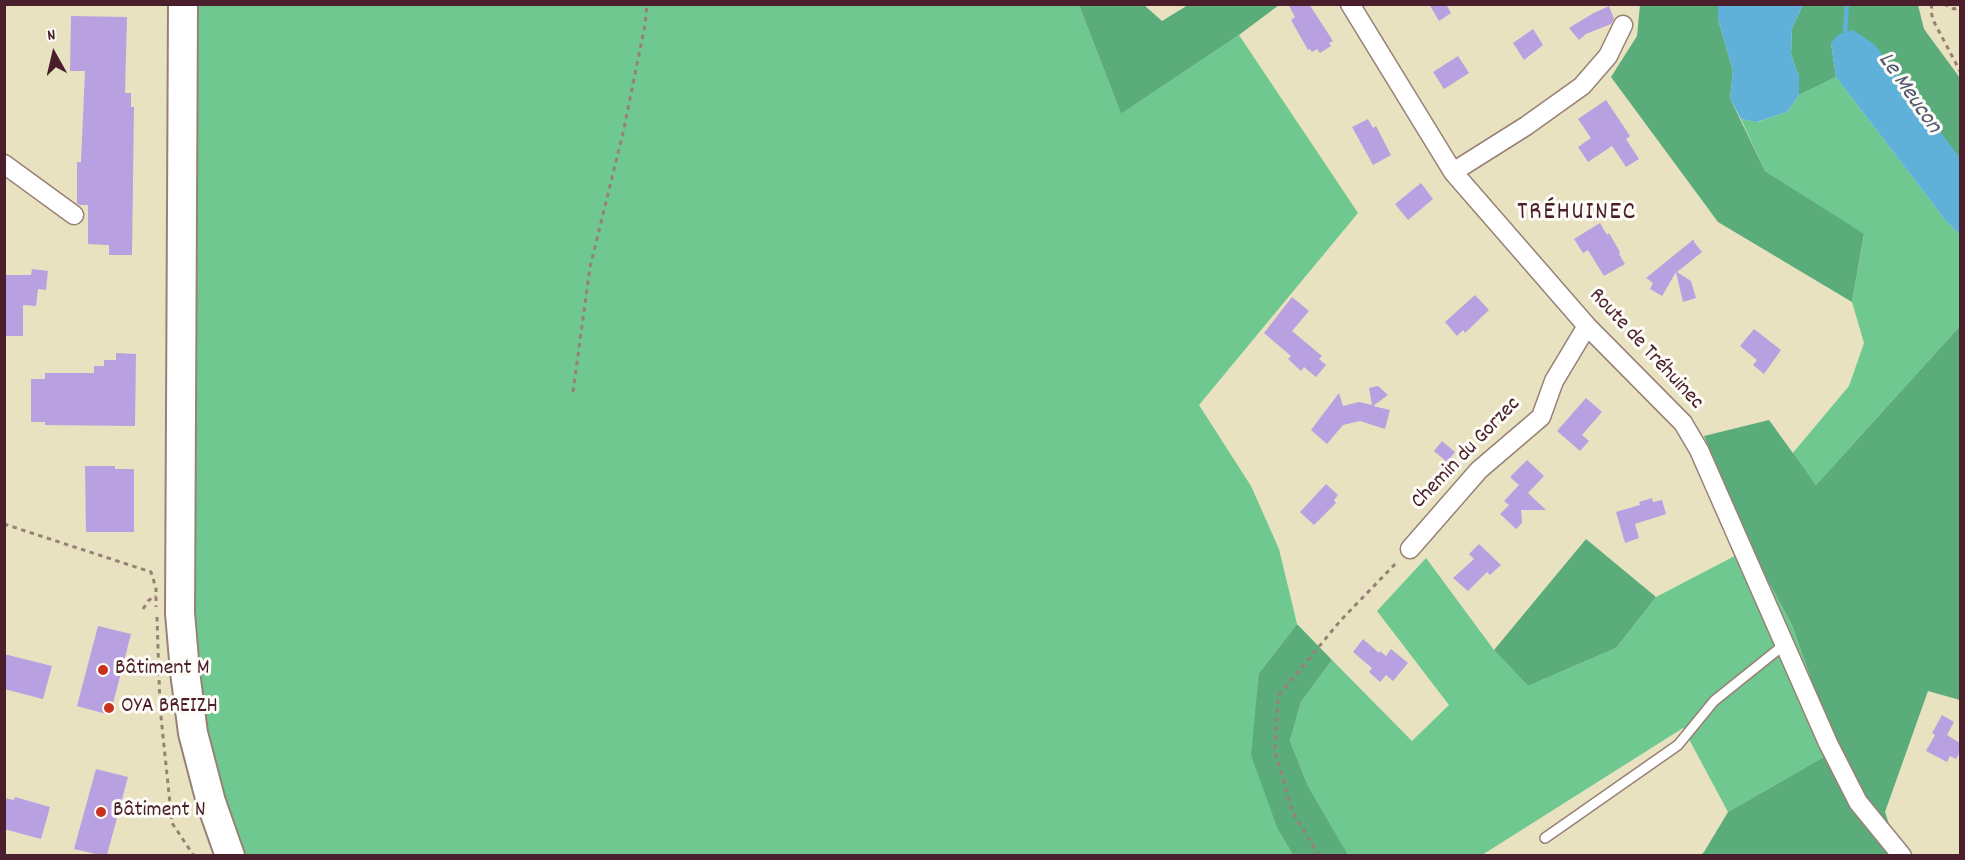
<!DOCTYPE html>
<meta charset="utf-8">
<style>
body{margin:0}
#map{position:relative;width:1965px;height:860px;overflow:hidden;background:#e8e2c0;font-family:Dekko,sans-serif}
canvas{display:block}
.frame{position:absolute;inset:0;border:6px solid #4a1f2b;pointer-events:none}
.north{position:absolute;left:24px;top:24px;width:60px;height:60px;-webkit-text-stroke:4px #fdfcf7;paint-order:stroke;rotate:352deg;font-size:16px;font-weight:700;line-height:24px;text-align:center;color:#4a1f2b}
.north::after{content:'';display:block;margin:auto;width:21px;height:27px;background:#4a1f2b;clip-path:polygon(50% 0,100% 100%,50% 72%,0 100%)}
</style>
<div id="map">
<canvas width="1965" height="860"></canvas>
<div class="frame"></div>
<div class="north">N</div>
</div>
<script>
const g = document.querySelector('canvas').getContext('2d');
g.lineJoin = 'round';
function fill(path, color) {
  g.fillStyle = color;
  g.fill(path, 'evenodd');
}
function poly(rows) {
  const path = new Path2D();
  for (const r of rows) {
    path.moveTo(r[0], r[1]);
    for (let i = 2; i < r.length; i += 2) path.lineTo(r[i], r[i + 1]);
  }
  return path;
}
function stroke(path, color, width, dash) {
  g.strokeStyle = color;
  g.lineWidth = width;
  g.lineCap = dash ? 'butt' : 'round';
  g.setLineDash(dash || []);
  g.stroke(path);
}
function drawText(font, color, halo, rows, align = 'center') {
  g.font = font + ' Dekko,sans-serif';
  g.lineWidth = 6;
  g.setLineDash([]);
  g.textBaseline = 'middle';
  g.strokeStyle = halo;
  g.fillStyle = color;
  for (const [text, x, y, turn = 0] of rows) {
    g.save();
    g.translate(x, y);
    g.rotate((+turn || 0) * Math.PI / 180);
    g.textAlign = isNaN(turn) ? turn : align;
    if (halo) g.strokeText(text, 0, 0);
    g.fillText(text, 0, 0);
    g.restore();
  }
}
fill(poly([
 [194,5,1079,5,1121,114,1239,35,1358,213,1199,405,1251,486,1279,549,1297,624,1259,673,1278,830,1293,855,237,855,216,785,198,690,191,561],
 [1836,77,1946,221,1960,235,1960,326,1816,485,1792,454,1849,386,1864,343,1852,302,1864,235,1765,171,1741,119,1758,122,1787,112,1799,95],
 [1750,548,1792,625,1836,750,1728,812,1683,728,1482,855,1348,856,1308,786,1290,741,1301,702,1332,660,1412,741,1449,705,1377,611,1426,558,1494,650,1528,686,1616,648,1656,597]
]), '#6ec88f');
fill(poly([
 [1079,5,1144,5,1162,21,1188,5,1279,5,1239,35,1121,114],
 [1640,5,1718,5,1718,19,1733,71,1730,98,1765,171,1864,234,1852,302,1718,222,1611,77,1637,36],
 [1803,5,1918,5,1924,29,1960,78,1960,158,1952,149,1831,43,1836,77,1799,95,1799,77,1791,54,1792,28],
 [1960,326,1960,700,1928,691,1885,812,1899,855,1700,856,1704,852,1728,812,1836,750,1792,625,1750,548,1704,436,1769,420,1816,485],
 [1586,539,1656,597,1616,648,1528,686,1494,650],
 [1297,624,1332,660,1301,702,1290,741,1308,786,1348,855,1293,855,1278,830,1251,755,1259,673]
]), '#5aac7a');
fill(poly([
 [1718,5,1803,5,1792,28,1791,54,1799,77,1799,95,1787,112,1757,122,1741,119,1730,98,1733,71,1718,19],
 [1853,30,1875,45,1960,158,1960,235,1946,221,1836,77,1831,43,1839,34]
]), '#5fb1da');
stroke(poly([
 [1847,4,1845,31,1849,37]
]), '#5fb1da', 4.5);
fill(poly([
 [1288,4,1309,4,1333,41,1329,43,1331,46,1320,53,1317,49,1312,52,1310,49,1308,50,1291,20,1295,17],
 [1429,4,1446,4,1451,13,1439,21],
 [1609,6,1614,19,1611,24,1586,34,1579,40,1569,28,1592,14],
 [71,16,127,17,125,93,131,93,131,107,134,107,132,255,109,255,109,245,88,244,88,205,80,205,77,203,77,162,81,162,85,71,70,71],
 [1533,29,1543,45,1524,60,1513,43],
 [1458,56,1469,73,1444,89,1433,72],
 [1606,100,1630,136,1626,139,1639,159,1626,167,1612,146,1588,162,1578,147,1591,138,1578,119],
 [1368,119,1373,128,1376,126,1391,155,1373,165,1352,127],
 [1421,183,1433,199,1408,220,1395,204],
 [1600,223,1607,235,1609,233,1620,252,1619,254,1625,264,1604,276,1588,250,1583,253,1574,239],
 [1694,239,1694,242,1702,252,1677,272,1691,281,1696,298,1683,302,1676,272,1662,296,1650,289,1653,283,1646,278],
 [32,269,48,271,46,290,38,289,36,306,23,305,23,336,4,336,4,275,31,275],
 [1475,295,1489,310,1465,333,1463,330,1457,336,1445,322],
 [1292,297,1309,311,1292,331,1322,356,1319,359,1326,365,1316,377,1304,367,1301,371,1288,359,1291,356,1264,333],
 [1754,329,1781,350,1764,374,1753,365,1757,360,1740,346],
 [116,353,136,354,135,426,45,425,45,422,31,422,31,379,45,379,45,373,94,373,94,366,104,366,104,360,116,360],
 [1378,386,1388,395,1373,406,1390,410,1385,429,1360,421,1343,425,1327,444,1311,430,1339,393,1343,406,1359,402,1372,405,1369,388],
 [1586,398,1602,412,1582,435,1589,441,1580,451,1557,431],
 [1442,441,1455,452,1447,462,1434,451],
 [1527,460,1544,476,1528,493,1546,510,1521,510,1522,523,1516,529,1500,514,1509,505,1504,501,1519,485,1510,477],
 [85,466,115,466,115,469,134,469,134,532,86,532],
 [1326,484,1338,495,1334,500,1336,503,1314,525,1300,512],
 [1652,498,1653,502,1662,500,1666,514,1635,524,1639,538,1625,543,1616,512,1640,505,1639,502],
 [1479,544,1501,565,1490,575,1487,572,1468,591,1453,578,1474,559,1469,554],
 [98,626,131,634,110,715,77,706],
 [1363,639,1379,653,1380,651,1386,656,1391,649,1408,663,1393,681,1386,675,1380,682,1369,672,1372,668,1353,652],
 [4,654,52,666,43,699,4,689],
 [1942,715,1954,722,1947,735,1960,743,1960,752,1956,759,1950,756,1947,762,1926,751,1935,735,1932,733],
 [96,769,128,777,107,855,100,855,74,849],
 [15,797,50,807,41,839,4,829,4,798,14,800]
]), '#b9a0e1');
const lane = poly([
 [1545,838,1678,745,1714,701,1785,644]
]);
const street = poly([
 [1350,4,1453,172,1587,326,1683,423,1699,450,1828,743,1858,802,1902,856],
 [4,164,74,215],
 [1453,172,1526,126,1582,86,1608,56,1623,25],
 [1410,549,1479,470,1541,417,1554,381,1587,326]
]);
const primary = poly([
 [183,4,180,613,185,672,193,733,211,802,230,856]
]);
stroke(lane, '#998076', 12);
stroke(street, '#998076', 21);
stroke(primary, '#998076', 32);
stroke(poly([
 [1932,4,1931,11,1933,20,1960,71],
 [1944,4,1954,9,1960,7],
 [573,392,590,267,623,133,645,25,647,4],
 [4,524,151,572,156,588,156,607],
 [143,609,149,600,156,596],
 [157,617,160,707,172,823,194,856],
 [1319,856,1292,811,1275,750,1278,696,1341,620,1398,561]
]), '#998076', 3, [4.5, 4.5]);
stroke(lane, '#fff', 9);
stroke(street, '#fff', 18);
stroke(primary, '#fff', 28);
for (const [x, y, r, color] of [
 [103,670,6,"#c8321e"],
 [109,708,6,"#c8321e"],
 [101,812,6,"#c8321e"]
]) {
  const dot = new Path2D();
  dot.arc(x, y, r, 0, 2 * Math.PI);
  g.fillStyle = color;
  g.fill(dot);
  stroke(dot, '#fdfcf7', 2);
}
drawText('22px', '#4a1f2b', '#fdfcf7', [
 ["Route de Tréhuinec",1645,350,47],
 ["Chemin du Gorzec",1467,454,-46]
]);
drawText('22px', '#4a1f2b', '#fdfcf7', [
 ["Bâtiment M",115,670],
 ["OYA BREIZH",121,708],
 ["Bâtiment N",113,812]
], 'left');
drawText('italic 24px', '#525971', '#fdfcf7', [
 ["Le Meucon",1908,94,55]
]);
g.letterSpacing = '1.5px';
drawText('26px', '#4a1f2b', '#fdfcf7', [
 ["TRÉHUINEC",1577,214]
]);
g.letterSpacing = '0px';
</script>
